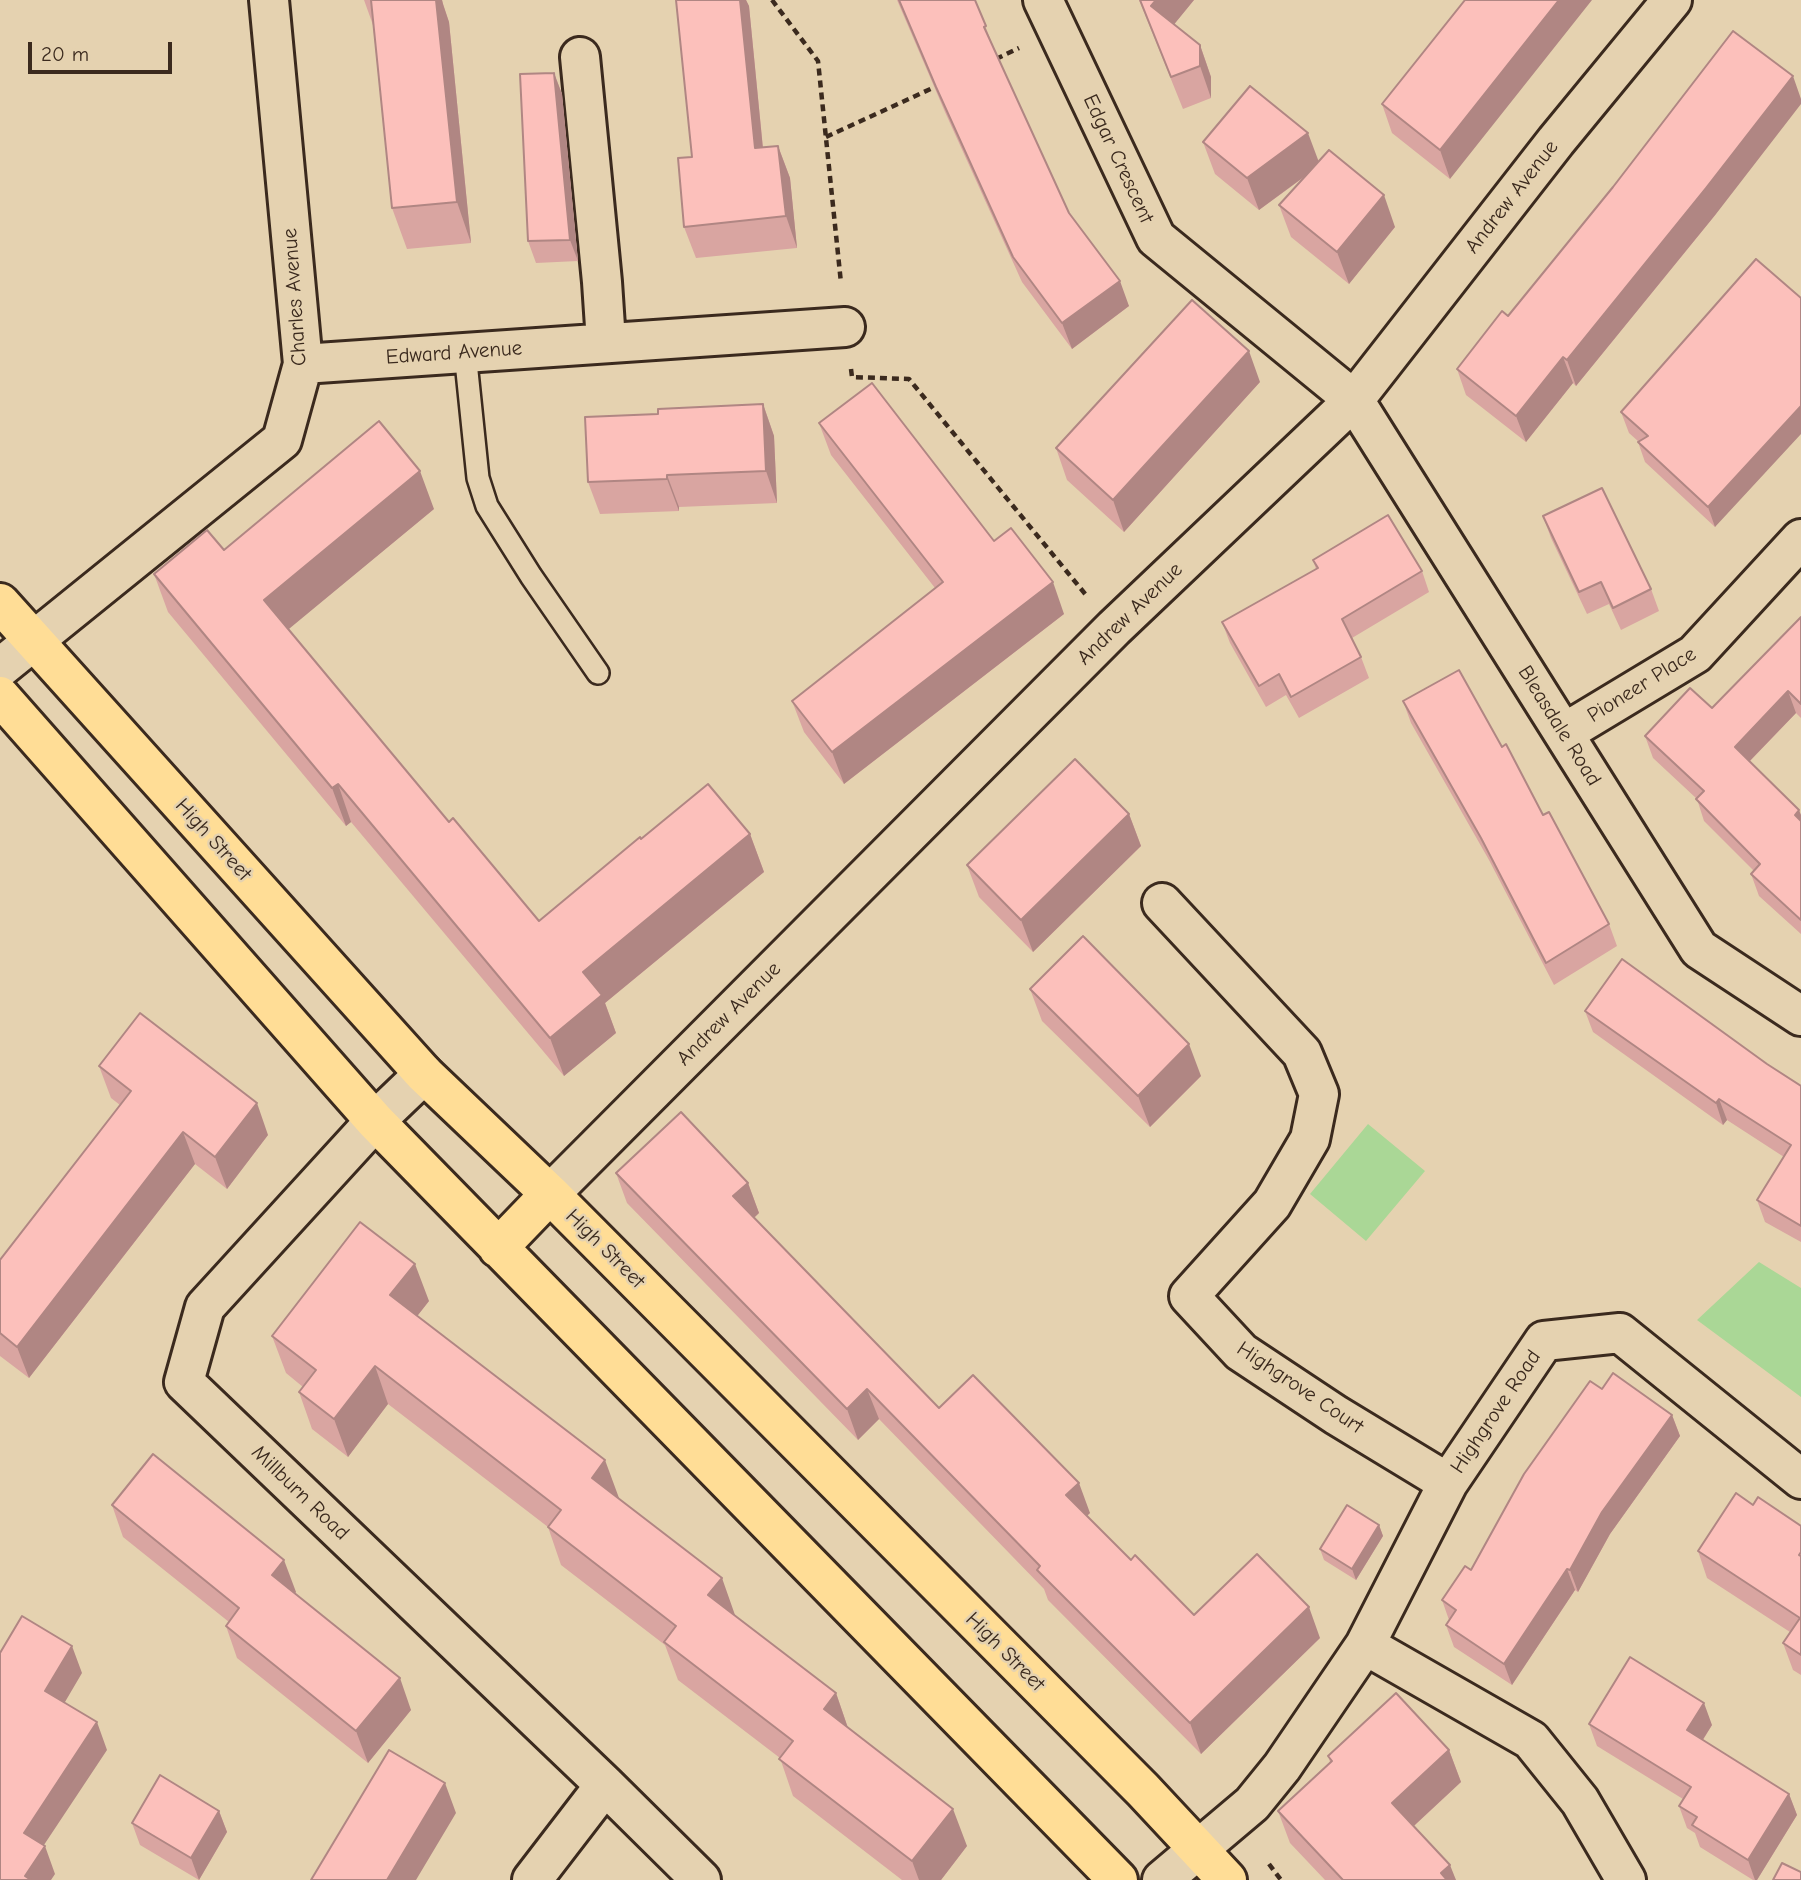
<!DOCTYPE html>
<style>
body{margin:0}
#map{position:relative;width:1801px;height:1880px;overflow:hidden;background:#e5d2b0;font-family:"Comic Neue",sans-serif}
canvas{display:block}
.scale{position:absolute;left:28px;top:42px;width:144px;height:32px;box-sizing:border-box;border:4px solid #3b2a1e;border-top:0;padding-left:9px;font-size:21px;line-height:24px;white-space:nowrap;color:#3b2a1e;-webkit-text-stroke:5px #e5d2b0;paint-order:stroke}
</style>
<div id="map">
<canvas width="1801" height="1880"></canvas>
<div class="scale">20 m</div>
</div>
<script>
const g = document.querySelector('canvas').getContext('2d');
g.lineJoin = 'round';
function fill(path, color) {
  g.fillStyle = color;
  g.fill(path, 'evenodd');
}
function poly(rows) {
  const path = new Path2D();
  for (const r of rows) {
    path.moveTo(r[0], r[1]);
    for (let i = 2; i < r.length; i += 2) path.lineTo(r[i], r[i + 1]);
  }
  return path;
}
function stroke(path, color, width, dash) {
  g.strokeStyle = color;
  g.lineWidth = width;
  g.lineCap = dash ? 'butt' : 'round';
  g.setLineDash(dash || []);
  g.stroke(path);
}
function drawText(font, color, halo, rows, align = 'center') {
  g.font = font + ' "Comic Neue",sans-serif';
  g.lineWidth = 5;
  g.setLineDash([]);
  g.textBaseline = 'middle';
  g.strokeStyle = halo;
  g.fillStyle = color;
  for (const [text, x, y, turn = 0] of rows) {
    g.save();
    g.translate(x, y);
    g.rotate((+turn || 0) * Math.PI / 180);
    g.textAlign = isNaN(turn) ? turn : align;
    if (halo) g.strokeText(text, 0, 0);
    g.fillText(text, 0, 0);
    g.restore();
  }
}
fill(poly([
 [1368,1124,1425,1171,1366,1241,1310,1194],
 [1759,1262,1801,1288,1801,1397,1697,1320]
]), '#aad796');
const service = poly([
 [465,352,478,478,487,506,531,576,598,673]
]);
const minor = poly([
 [1043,0,1156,238,1354,400,1699,949,1801,1016],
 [580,57,602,282,606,342],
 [303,364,845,327],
 [0,668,282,440,303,364,269,0],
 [1564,733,1695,654,1801,539],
 [1162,903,1302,1053,1319,1094,1310,1139,1272,1204,1189,1296,1241,1352,1336,1415,1448,1483],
 [424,1074,375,1121,205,1307,184,1382,605,1785,701,1880],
 [550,1194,1114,628,1354,400,1556,141,1672,0],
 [1365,1645,1531,1740,1580,1801,1626,1880],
 [532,1880,605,1785],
 [1162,1880,1252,1804,1282,1767,1365,1645,1448,1483,1544,1341,1620,1333,1801,1479]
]);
const primary = poly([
 [0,603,424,1074,550,1194,1143,1790,1227,1880],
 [0,696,375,1121,1118,1880],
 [498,1248,550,1194]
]);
stroke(service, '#3b2a1e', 26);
stroke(minor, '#3b2a1e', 44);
stroke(primary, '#3b2a1e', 44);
stroke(poly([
 [772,0,818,61,841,283],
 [996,59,1019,48],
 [826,137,937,86],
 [851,369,852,377,909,379,1086,595],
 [1269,1864,1281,1880]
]), '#3b2a1e', 4.5, [7, 5]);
stroke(service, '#e5d2b0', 21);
stroke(minor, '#e5d2b0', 38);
stroke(primary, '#ffdd96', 38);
fill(poly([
 [364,0,442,0,443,4,449,22,471,243,407,249,392,208,373,25],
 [676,0,746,0,749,6,763,148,778,146,790,178,797,248,696,258,684,227,692,157],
 [897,0,975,0,995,51,1069,213,1129,306,1072,349,1022,282,945,112],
 [1139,0,1194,0,1174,24,1200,45,1211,77,1211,98,1183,109],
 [1465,0,1450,179,1392,133,1382,104],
 [554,73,562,94,578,261,536,263,528,241],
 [1203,142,1319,162,1395,227,1349,284,1291,237,1279,205,1307,175,1259,210,1215,174],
 [1716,214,1576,386,1573,383,1526,442,1466,395,1457,369,1508,316],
 [1801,298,1715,527,1645,462,1638,442,1639,442,1629,433,1621,412],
 [1260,382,1124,532,1067,480,1056,448],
 [763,404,774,436,777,503,679,507,679,511,600,514,588,482],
 [819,423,994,541,1064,614,844,784,804,732,792,701,935,588,831,455],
 [434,509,288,629,449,822,539,921,641,839,750,834,764,872,605,1003,616,1033,564,1076,351,822,346,826,168,612,154,574,224,550],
 [1543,516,1651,589,1659,611,1621,630,1609,604,1587,614,1551,538],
 [1313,560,1422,571,1429,592,1352,638,1361,657,1369,678,1299,718,1286,695,1266,707,1230,643,1222,622,1316,569],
 [1801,617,1801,718,1796,713,1750,761,1801,815,1801,934,1759,896,1751,874,1754,871,1704,821,1697,799,1653,758,1645,736,1712,708],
 [1403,701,1502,747,1609,924,1617,946,1554,985,1489,860,1411,723],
 [1129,814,1141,846,1033,952,979,897,967,865],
 [1030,989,1201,1076,1150,1127,1042,1021],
 [1585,1011,1767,1064,1801,1086,1801,1242,1765,1222,1757,1200,1784,1157,1727,1120,1723,1125,1593,1032],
 [99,1066,268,1135,227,1189,195,1164,29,1378,0,1356,0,1260,120,1105,111,1098],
 [616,1173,748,1183,759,1213,754,1218,939,1408,1090,1513,1087,1516,1131,1560,1194,1615,1320,1638,1201,1754,1048,1600,1044,1589,879,1419,858,1440,627,1203],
 [429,1301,417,1316,619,1498,735,1616,836,1693,848,1728,967,1846,941,1880,902,1880,793,1796,780,1758,678,1680,665,1645,561,1565,548,1527,388,1404,348,1457,312,1429,299,1392,303,1387,286,1373,272,1336],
 [1602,1389,1672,1415,1680,1436,1610,1534,1578,1592,1575,1590,1512,1685,1454,1647,1446,1625,1449,1620,1442,1600,1471,1570],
 [112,1505,296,1592,295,1593,411,1710,368,1763,237,1658,226,1626,229,1622,123,1537],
 [1753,1505,1801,1526,1801,1675,1793,1670,1783,1643,1790,1632,1707,1578,1698,1551],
 [1379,1525,1383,1536,1356,1580,1324,1560,1320,1549],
 [1589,1724,1712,1725,1703,1740,1789,1794,1797,1815,1757,1880,1753,1880,1700,1847,1695,1833,1687,1828,1679,1806,1683,1799,1597,1746],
 [1449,1750,1461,1782,1414,1826,1456,1880,1325,1880,1290,1843,1278,1811,1330,1762,1328,1756],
 [219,1811,227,1832,199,1880,140,1845,132,1823]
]), '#d9a5a1');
fill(poly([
 [436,0,442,0,443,4,449,22,471,243,457,202],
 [740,0,746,0,749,6,766,180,755,148],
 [1156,0,1194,0,1163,38,1151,6],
 [1559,0,1592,0,1450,179,1440,150],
 [1200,45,1211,77,1211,98,1200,66],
 [554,73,562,94,578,261,570,240],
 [1793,76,1801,99,1801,104,1716,214,1576,386,1567,360],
 [1308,133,1320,165,1259,210,1247,178],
 [778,146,790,178,797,248,786,216],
 [1384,195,1395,227,1349,284,1337,252],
 [1120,281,1129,306,1072,349,1062,323],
 [1249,351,1260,382,1124,532,1113,500],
 [1563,357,1573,383,1526,442,1516,416],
 [763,404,774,436,777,503,766,471],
 [1801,406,1801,434,1715,527,1708,507],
 [420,471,434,509,278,638,264,600],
 [667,475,679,507,679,511,667,479],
 [1053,582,1064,614,844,784,832,752],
 [1788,691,1796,713,1743,768,1735,747],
 [338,784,351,822,346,826,332,788],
 [1799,810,1801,815,1801,832,1795,815],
 [1129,814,1141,846,1033,952,1021,920],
 [750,834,764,872,605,1003,616,1033,564,1076,550,1038,583,972],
 [1189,1044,1201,1076,1150,1127,1138,1096],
 [1719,1099,1727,1120,1723,1125,1716,1103],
 [257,1103,268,1135,227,1189,215,1157],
 [183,1132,195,1164,29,1378,17,1347],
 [748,1183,759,1213,744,1227,733,1196],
 [415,1264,429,1301,404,1333,390,1295],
 [375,1366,388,1404,348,1457,334,1419],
 [867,1389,879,1419,858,1440,847,1409],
 [1672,1415,1680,1436,1610,1534,1578,1592,1570,1570,1602,1512],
 [605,1460,619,1498,605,1515,592,1478],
 [1079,1483,1090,1513,1077,1525,1066,1495],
 [1379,1525,1383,1536,1356,1580,1352,1569],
 [284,1560,296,1592,283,1607,272,1575],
 [1567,1569,1575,1590,1512,1685,1504,1664],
 [722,1578,735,1615,722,1633,708,1595],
 [1309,1607,1320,1638,1201,1754,1190,1723],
 [72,1646,82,1673,55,1719,45,1691],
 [400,1678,411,1710,368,1763,356,1731],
 [836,1693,849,1731,824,1709],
 [1704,1703,1712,1725,1695,1752,1687,1730],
 [97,1722,107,1750,34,1860,24,1833],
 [1449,1750,1461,1782,1404,1835,1392,1803],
 [445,1783,456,1813,416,1880,387,1880],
 [1789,1794,1797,1815,1757,1880,1755,1880,1748,1860],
 [953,1809,967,1846,941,1880,919,1880,912,1861],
 [219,1811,227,1832,199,1880,191,1858],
 [45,1846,55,1874,51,1880,27,1880,25,1876],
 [1450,1865,1456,1880,1443,1880,1441,1873]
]), '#b08683');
const building = poly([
 [371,0,436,0,457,202,392,208,371,0],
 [676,0,740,0,755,148,778,146,786,216,684,227,678,158,692,157,676,0],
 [899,0,975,0,986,26,984,27,1069,213,1120,281,1062,323,1013,257,936,87,899,0],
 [1140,0,1156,0,1151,6,1200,45,1200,66,1171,77,1140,0],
 [1465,0,1559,0,1440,150,1382,104,1465,0],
 [1733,31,1793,76,1706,188,1567,360,1563,357,1516,416,1457,369,1502,311,1508,316,1613,187,1733,31],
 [554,73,570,240,528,241,520,74,554,73],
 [1250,86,1308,133,1247,178,1203,142,1250,86],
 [1329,150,1384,195,1337,252,1279,205,1329,150],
 [1756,259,1801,298,1801,406,1708,507,1638,442,1648,436,1621,412,1756,259],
 [1192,300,1249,351,1113,500,1056,448,1192,300],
 [872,383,994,541,1011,528,1053,582,832,752,792,701,943,582,819,423,872,383],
 [763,404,766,471,667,475,667,479,588,482,585,417,658,414,658,409,763,404],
 [379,421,420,471,264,600,449,822,453,818,539,921,640,837,641,839,708,784,750,834,583,972,602,995,550,1038,338,784,332,788,154,574,207,530,224,550,379,421],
 [1602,488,1651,589,1613,608,1601,582,1579,592,1543,516,1602,488],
 [1388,515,1422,571,1342,619,1361,657,1291,697,1279,674,1259,686,1222,622,1318,568,1313,560,1388,515],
 [1801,617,1801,704,1788,691,1735,747,1799,810,1795,815,1801,821,1801,920,1751,874,1760,864,1696,799,1704,791,1645,736,1690,688,1712,708,1801,617],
 [1459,670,1502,747,1506,744,1543,815,1549,812,1609,924,1546,963,1481,838,1403,701,1459,670],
 [1075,759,1129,814,1021,920,967,865,1075,759],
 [1083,936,1189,1044,1138,1096,1030,989,1083,936],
 [1622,959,1767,1064,1801,1086,1801,1226,1757,1200,1791,1145,1719,1099,1716,1103,1585,1011,1622,959],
 [140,1013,257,1103,215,1157,183,1132,17,1347,0,1333,0,1260,131,1091,99,1066,140,1013],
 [681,1112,748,1183,733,1196,939,1408,973,1375,1079,1483,1066,1495,1131,1560,1135,1555,1194,1615,1257,1554,1309,1607,1190,1723,1037,1570,1040,1566,867,1389,847,1409,616,1173,681,1112],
 [360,1222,415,1264,390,1295,605,1460,592,1478,722,1578,708,1595,836,1693,824,1709,953,1809,912,1861,779,1759,793,1741,664,1642,676,1626,548,1527,561,1510,375,1366,334,1419,299,1392,316,1370,272,1336,360,1222],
 [1613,1373,1672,1415,1602,1512,1570,1570,1567,1569,1504,1664,1446,1625,1456,1610,1442,1600,1465,1566,1471,1570,1524,1474,1590,1381,1602,1389,1613,1373],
 [153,1454,284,1560,272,1575,400,1678,356,1731,226,1626,239,1608,112,1505,153,1454],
 [1736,1493,1753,1505,1758,1497,1801,1526,1801,1552,1799,1555,1801,1556,1801,1655,1783,1643,1800,1618,1698,1551,1736,1493],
 [1347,1505,1379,1525,1352,1569,1320,1549,1347,1505],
 [22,1616,72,1646,45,1691,97,1722,24,1833,45,1846,25,1876,31,1880,0,1880,0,1653,22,1616],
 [1630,1657,1704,1703,1687,1730,1789,1794,1748,1860,1692,1825,1697,1817,1679,1806,1691,1787,1589,1724,1630,1657],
 [1396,1693,1449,1750,1392,1803,1450,1865,1441,1873,1447,1880,1343,1880,1278,1811,1332,1761,1328,1756,1396,1693],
 [389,1750,445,1783,387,1880,311,1880,389,1750],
 [160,1775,219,1811,191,1858,132,1823,160,1775],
 [1782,1863,1801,1872,1801,1880,1773,1880,1782,1863]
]);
fill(building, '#fcc0bb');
stroke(building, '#b08683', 2);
drawText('21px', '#3b2a1e', '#e5d2b0', [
 ["Edgar Crescent",1118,159,65],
 ["Andrew Avenue",1512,197,-52],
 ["Charles Avenue",295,297,-94],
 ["Edward Avenue",454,353,-4],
 ["Andrew Avenue",1130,614,-44],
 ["Pioneer Place",1642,685,-32],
 ["Bleasdale Road",1559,726,58],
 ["High Street",213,840,48],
 ["Andrew Avenue",729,1014,-45],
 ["High Street",605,1249,45],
 ["Highgrove Court",1300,1388,34],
 ["Highgrove Road",1496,1412,-56],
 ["Millburn Road",300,1493,44],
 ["High Street",1005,1652,45]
]);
</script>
